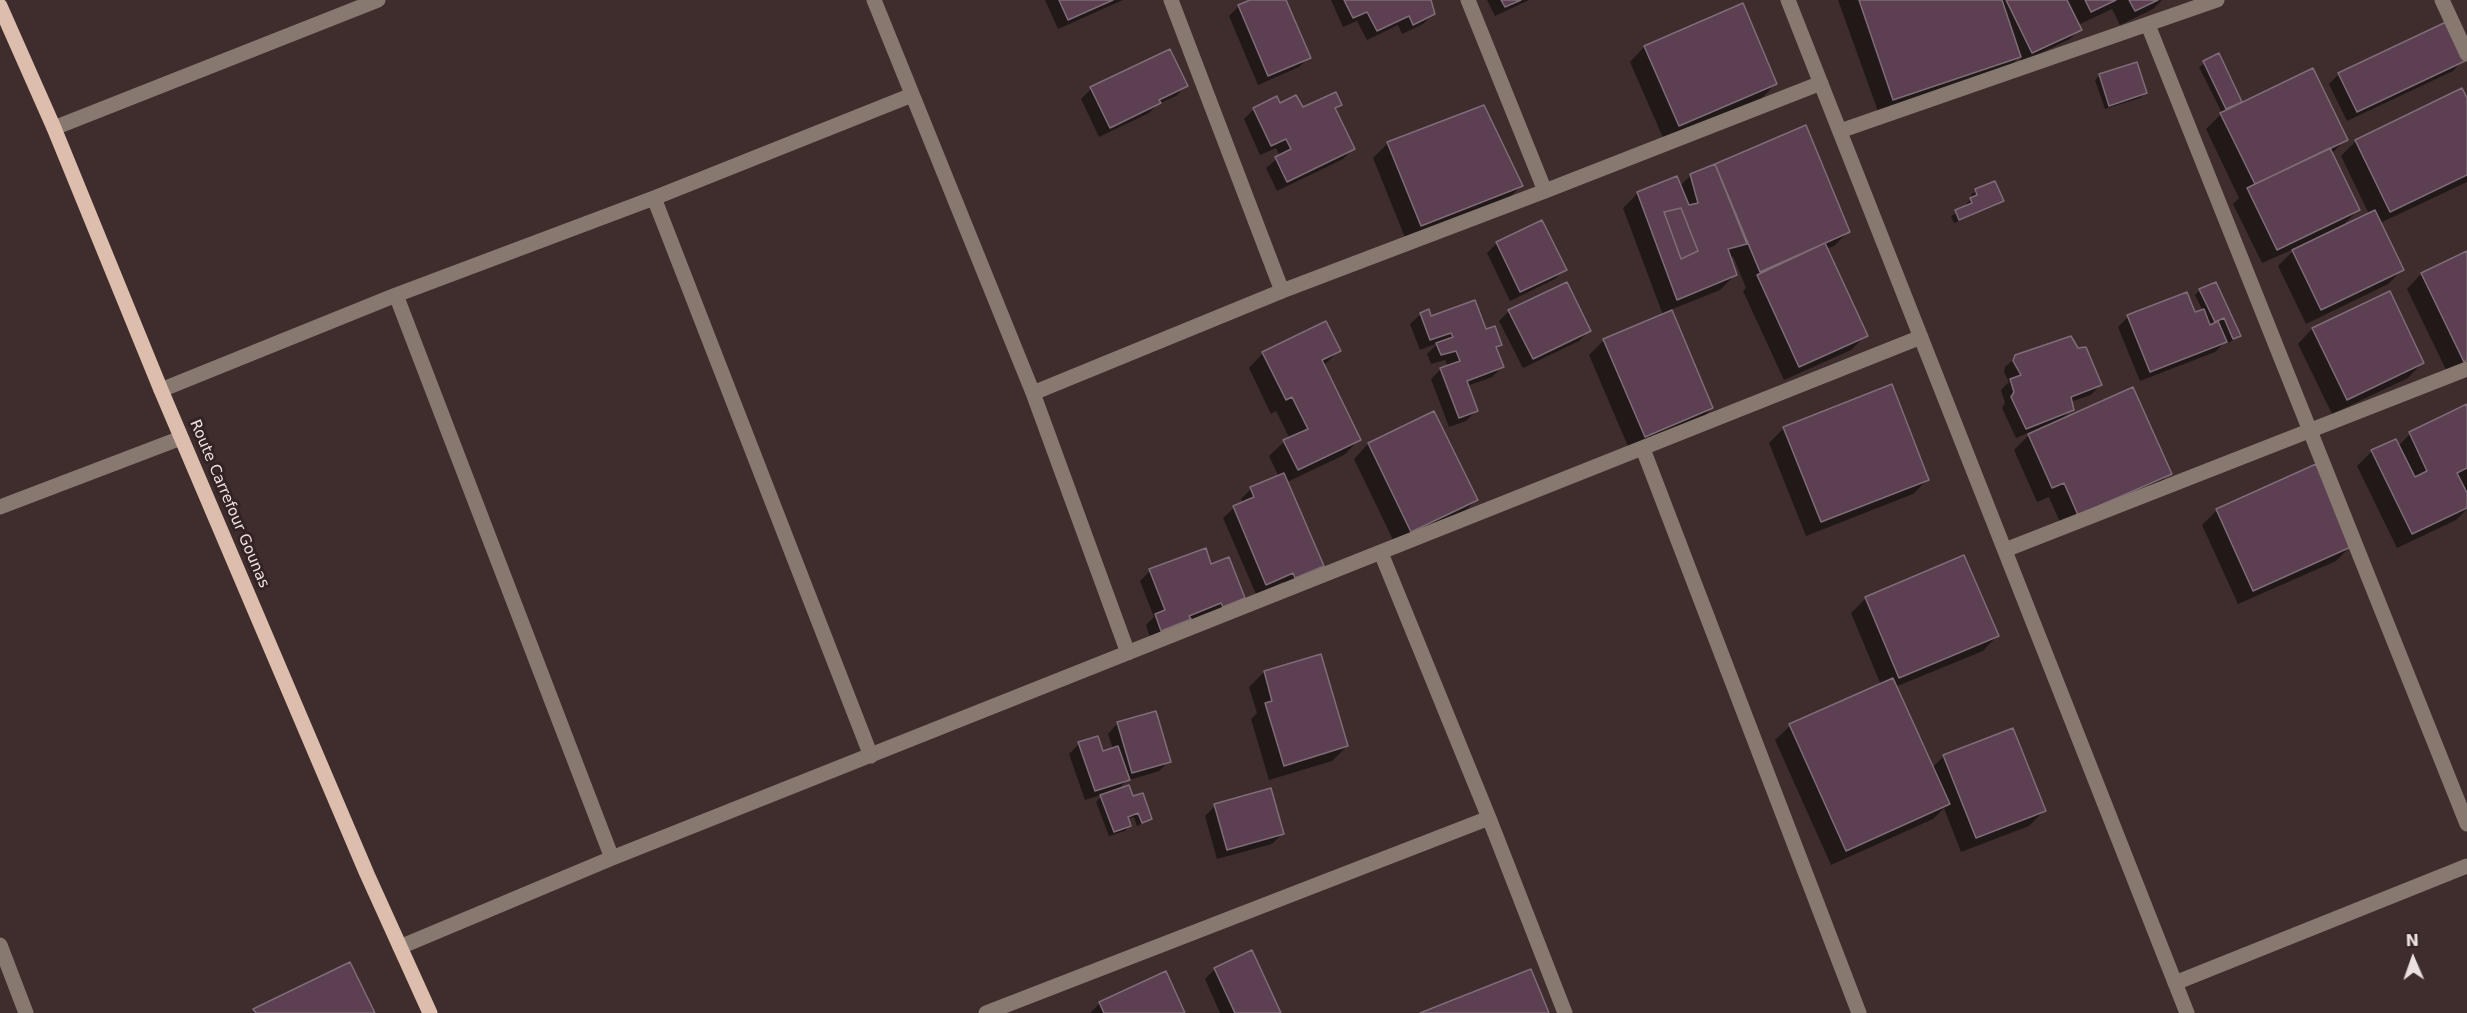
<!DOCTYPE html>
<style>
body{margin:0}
#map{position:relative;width:2467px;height:1013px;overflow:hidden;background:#3f2d2e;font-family:"DejaVu Sans",sans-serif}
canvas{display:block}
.north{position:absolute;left:2383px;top:929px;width:60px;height:60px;-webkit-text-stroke:4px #342324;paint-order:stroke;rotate:358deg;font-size:16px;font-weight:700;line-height:24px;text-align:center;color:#ece0e1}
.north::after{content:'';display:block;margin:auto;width:21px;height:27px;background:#ece0e1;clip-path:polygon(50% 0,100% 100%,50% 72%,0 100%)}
</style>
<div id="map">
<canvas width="2467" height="1013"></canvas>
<div class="north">N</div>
</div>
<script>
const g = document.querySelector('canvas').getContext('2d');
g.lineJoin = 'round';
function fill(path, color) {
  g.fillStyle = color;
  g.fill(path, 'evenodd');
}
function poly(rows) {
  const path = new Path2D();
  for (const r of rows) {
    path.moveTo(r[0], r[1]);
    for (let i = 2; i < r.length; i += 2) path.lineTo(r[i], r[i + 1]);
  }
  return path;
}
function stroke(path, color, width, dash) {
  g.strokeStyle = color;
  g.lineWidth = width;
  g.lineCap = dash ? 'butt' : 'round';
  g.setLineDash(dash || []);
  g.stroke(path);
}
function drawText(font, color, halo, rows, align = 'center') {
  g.font = font + ' "DejaVu Sans",sans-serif';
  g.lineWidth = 6;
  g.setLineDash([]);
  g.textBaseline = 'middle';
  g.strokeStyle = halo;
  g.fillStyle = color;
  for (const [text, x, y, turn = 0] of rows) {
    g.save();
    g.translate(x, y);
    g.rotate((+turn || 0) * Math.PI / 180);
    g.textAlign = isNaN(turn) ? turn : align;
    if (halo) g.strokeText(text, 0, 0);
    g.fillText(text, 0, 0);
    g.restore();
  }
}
fill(poly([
 [1045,0,1123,0,1058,29],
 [1254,0,1284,0,1309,57,1299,67,1258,85,1229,16,1239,6],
 [1331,0,1429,0,1433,14,1423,24,1402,34,1398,25,1367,40,1357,21,1343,27],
 [1487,0,1529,0,1495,16],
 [1838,0,2162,0,2153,9,2120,25,2112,9,2078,25,2080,29,2070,39,2022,62,2019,57,2005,72,1879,114],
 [1742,5,1775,84,1761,99,1664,140,1630,62,1644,47],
 [1169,51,1186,86,1176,96,1158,104,1149,113,1099,137,1081,99,1091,89],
 [2218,55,2242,104,2346,139,2331,154,2358,210,2340,228,2369,214,2341,156,2356,141,2467,101,2467,182,2380,223,2403,269,2388,284,2306,324,2278,266,2296,248,2262,263,2233,204,2239,198,2206,129,2222,113,2199,67],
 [2463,60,2453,71,2347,121,2329,84,2339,74],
 [2100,75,2145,93,2140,98,2105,109,2095,80],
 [1279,105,1302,109,1340,105,1334,110,1353,149,1343,159,1277,191,1266,168,1280,156,1276,148,1260,155,1244,119,1254,109],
 [1805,127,1849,231,1834,246,1826,249,1866,335,1851,350,1784,380,1743,291,1746,288,1733,256,1730,260,1735,275,1720,290,1670,310,1712,408,1697,423,1630,451,1589,355,1604,340,1663,315,1623,208,1638,193,1680,186,1691,175],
 [1388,143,1521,186,1506,201,1406,240,1373,158],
 [1994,183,2002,201,1997,205,1954,223,1951,216,1967,207,1966,204,1972,198,1971,195,1976,191],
 [1497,243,1565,269,1555,279,1510,301,1487,253],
 [2467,252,2467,367,2449,376,2407,289,2421,274],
 [2215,284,2240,336,2228,343,2227,340,2215,352,2140,381,2118,327,2128,317,2194,314,2203,311,2195,295,2200,290],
 [2389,293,2422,363,2408,378,2332,414,2298,344,2312,329],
 [1509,311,1589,331,1579,341,1523,368,1499,321],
 [1421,314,1485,331,1500,345,1495,350,1502,367,1492,377,1467,386,1476,411,1466,421,1449,427,1431,379,1441,369,1448,366,1445,360,1431,364,1427,354,1438,343,1420,350,1410,324],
 [1339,351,1324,365,1359,440,1344,455,1287,482,1322,565,1312,575,1285,587,1283,582,1256,594,1223,518,1234,508,1243,504,1241,499,1251,489,1279,477,1269,456,1284,442,1290,439,1276,411,1271,414,1249,368,1263,353],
 [2016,357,2101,384,2091,395,2070,402,2072,409,2060,421,2170,473,2155,488,2063,529,2049,497,2037,502,2014,450,2033,431,2016,438,2002,408,2005,403,2001,390,2009,382,2004,372,2005,367],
 [2467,406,2467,509,2456,520,2397,548,2357,466,2372,451,2398,446,2410,434],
 [1433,413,1476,500,1461,515,1396,546,1354,459,1368,444],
 [1784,428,1928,479,1913,494,1806,536,1769,443],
 [2217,510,2351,546,2336,561,2238,604,2202,525],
 [1211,566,1244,598,1151,640,1146,625,1154,617,1140,581,1150,571],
 [1866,598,1997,636,1983,651,1895,687,1932,768,1944,756,2044,811,2029,826,1961,852,1944,808,1933,819,1831,865,1775,740,1790,726,1881,685,1851,613],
 [1320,656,1347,746,1332,761,1269,780,1251,719,1257,713,1249,687,1264,672],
 [1118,723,1169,761,1159,771,1126,781,1116,792,1132,798,1151,818,1137,826,1134,817,1127,819,1129,826,1125,831,1109,836,1096,802,1104,794,1085,800,1069,754,1079,744,1102,753,1113,749,1108,734],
 [1215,806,1282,834,1272,844,1217,859,1205,816],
 [1215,969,1279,1013,1220,1013,1205,979],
 [1165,973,1184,1013,1090,1013,1099,1004]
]), '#0007');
const building = poly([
 [1059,0,1113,0,1068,20,1059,0],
 [1250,0,1286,0,1311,58,1268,76,1238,5,1250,0],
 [1344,0,1431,0,1435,14,1413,25,1409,16,1377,31,1367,12,1353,18,1344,0],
 [1501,0,1521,0,1505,7,1501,0],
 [1859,0,2002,0,2021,57,1893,100,1859,0],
 [2006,0,2067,0,2082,30,2032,53,2006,0],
 [2085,0,2116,0,2091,12,2085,0],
 [2129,0,2158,0,2135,11,2129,0],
 [1743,3,1777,84,1679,126,1644,46,1743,3],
 [2446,22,2465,61,2357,112,2338,73,2446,22],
 [1170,49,1188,86,1159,100,1161,103,1110,128,1090,87,1170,49],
 [2219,53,2242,102,2226,109,2203,61,2219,53],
 [2137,62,2147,93,2109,106,2099,74,2137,62],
 [2313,68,2348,140,2255,184,2220,113,2313,68],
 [2462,88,2467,98,2467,175,2390,212,2355,140,2462,88],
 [1336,92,1342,105,1335,108,1355,149,1287,182,1275,157,1291,149,1286,139,1271,146,1253,108,1277,96,1280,103,1296,95,1303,107,1336,92],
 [1484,105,1523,186,1421,226,1387,142,1484,105],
 [1806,125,1850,232,1760,272,1715,164,1806,125],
 [2330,148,2360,210,2277,250,2247,188,2330,148],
 [1715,164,1747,244,1728,249,1737,275,1677,300,1637,192,1677,176,1689,205,1698,203,1690,174,1715,164],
 [1681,208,1698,251,1681,259,1664,212,1681,208],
 [1995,181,2004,201,1959,220,1955,210,1972,203,1970,198,1977,195,1975,189,1995,181],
 [1681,208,1698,251,1681,259,1664,212,1681,208],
 [2375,210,2404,270,2321,310,2292,250,2375,210],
 [1542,220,1567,270,1520,292,1496,242,1542,220],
 [1825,243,1868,336,1799,367,1757,275,1825,243],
 [2467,251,2467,360,2464,362,2421,273,2467,251],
 [1567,282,1591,331,1533,359,1508,310,1567,282],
 [2216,282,2241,336,2233,339,2224,318,2215,322,2199,289,2216,282],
 [2390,291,2424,363,2347,400,2312,328,2390,291],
 [2187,292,2195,312,2204,309,2210,325,2218,321,2227,342,2150,372,2127,315,2187,292],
 [1475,300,1486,329,1495,326,1502,345,1496,347,1504,367,1467,381,1478,411,1459,418,1440,368,1460,361,1456,351,1441,355,1436,343,1453,337,1451,333,1430,340,1420,313,1429,309,1431,316,1475,300],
 [1672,310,1713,408,1645,437,1603,339,1672,310],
 [1326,321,1341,351,1322,360,1361,440,1298,470,1283,440,1308,429,1292,397,1286,400,1262,352,1326,321],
 [2071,336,2078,348,2086,347,2102,385,2071,397,2074,410,2026,429,2011,397,2014,392,2010,379,2021,375,2013,361,2015,355,2071,336],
 [1892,384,1929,480,1821,522,1783,427,1892,384],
 [2133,387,2172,474,2078,515,2064,483,2052,488,2028,434,2133,387],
 [2467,404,2467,468,2457,473,2467,493,2467,508,2412,534,2371,450,2396,439,2415,477,2427,471,2409,432,2467,404],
 [1434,411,1478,500,1411,532,1368,443,1434,411],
 [2316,464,2353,546,2253,591,2216,509,2316,464],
 [1284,473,1324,566,1295,578,1293,573,1266,585,1233,506,1254,497,1250,487,1284,473],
 [1206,548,1211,564,1229,557,1245,598,1223,607,1221,603,1189,616,1191,619,1161,631,1155,614,1165,610,1149,569,1206,548],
 [1964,555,1999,636,1899,678,1865,597,1964,555],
 [1321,654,1348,746,1284,766,1265,703,1272,701,1264,671,1321,654],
 [1893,678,1950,804,1846,851,1789,724,1893,678],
 [1156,711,1171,762,1132,773,1117,722,1156,711],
 [2013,728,2046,811,1976,838,1943,755,2013,728],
 [1098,736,1103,751,1118,746,1130,780,1095,791,1078,742,1098,736],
 [1129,785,1133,796,1143,793,1152,819,1142,823,1138,813,1128,817,1131,826,1114,832,1100,795,1129,785],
 [1271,788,1284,834,1227,850,1214,804,1271,788],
 [1252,950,1281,1013,1235,1013,1214,968,1252,950],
 [350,962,375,1013,256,1013,253,1009,350,962],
 [1531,969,1549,1013,1420,1013,1531,969],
 [1166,971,1185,1013,1104,1013,1099,1002,1166,971]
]);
fill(building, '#5d3f52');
stroke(building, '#7e6d78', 1.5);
stroke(poly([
 [874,0,1033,393,1128,653],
 [1171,0,1282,291],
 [1468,0,1545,191],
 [1788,0,2187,1013],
 [2442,0,2467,54],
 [2148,25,2467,824],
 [54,128,378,0],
 [1840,131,2217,0],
 [654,198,871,756],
 [396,295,612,858],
 [161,390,396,295,654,198,912,95],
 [1033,393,1282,291,1545,191,1821,83],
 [1643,449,1859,1013],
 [0,507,181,438],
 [2005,550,2467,369],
 [1381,553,1489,818,1565,1013],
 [0,945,26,1013],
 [400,947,612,858,1921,337],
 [2175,983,2467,866],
 [986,1013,1489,818]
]), '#877870', 15);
stroke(poly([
 [0,6,54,128,161,390,367,874,430,1013]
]), '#ddbdac', 15);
drawText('15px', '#ece0e1', '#342324', [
 ["Route Carrefour Gounas",229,504,67]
]);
</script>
